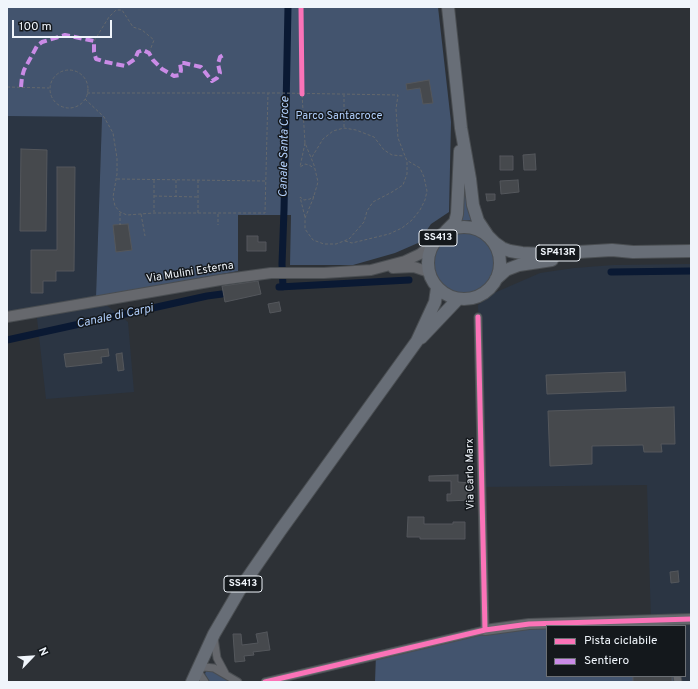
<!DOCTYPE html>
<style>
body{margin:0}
#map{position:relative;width:698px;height:689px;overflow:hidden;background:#2d3136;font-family:Overpass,sans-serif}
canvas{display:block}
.frame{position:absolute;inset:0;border:8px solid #f0f5fb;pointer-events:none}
.legend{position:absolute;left:546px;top:625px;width:140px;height:52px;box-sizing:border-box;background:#14181c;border:1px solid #6c7075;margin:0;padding:5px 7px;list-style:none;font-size:12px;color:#f0f5fb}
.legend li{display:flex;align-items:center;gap:8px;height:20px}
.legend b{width:20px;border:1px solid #6c7075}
.north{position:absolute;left:12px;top:637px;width:40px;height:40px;-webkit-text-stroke:3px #14181c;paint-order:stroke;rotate:65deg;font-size:11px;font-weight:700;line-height:16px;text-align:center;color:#f0f5fb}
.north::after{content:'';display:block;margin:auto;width:14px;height:18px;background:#f0f5fb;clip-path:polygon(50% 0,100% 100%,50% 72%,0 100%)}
.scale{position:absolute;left:12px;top:20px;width:100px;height:18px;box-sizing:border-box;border:2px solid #f0f5fb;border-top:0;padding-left:5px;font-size:12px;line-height:14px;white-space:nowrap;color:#f0f5fb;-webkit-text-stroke:3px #14181c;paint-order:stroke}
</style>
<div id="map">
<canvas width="698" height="689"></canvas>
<div class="frame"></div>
<ul class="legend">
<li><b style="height:5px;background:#fb73b8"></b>Pista ciclabile</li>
<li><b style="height:5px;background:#ca8be6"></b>Sentiero</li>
</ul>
<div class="north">N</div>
<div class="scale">100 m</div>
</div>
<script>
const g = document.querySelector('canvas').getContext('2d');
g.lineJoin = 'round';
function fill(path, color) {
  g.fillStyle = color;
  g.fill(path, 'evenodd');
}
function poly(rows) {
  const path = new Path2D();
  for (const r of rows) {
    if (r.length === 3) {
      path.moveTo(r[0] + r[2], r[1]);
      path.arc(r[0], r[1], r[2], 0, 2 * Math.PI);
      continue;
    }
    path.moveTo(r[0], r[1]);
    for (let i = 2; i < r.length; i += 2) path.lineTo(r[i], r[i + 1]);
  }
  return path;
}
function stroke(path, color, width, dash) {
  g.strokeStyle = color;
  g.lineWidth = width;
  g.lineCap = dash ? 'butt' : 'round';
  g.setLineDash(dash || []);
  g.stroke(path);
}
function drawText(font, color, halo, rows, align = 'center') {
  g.font = font + ' Overpass,sans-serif';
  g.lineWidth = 3;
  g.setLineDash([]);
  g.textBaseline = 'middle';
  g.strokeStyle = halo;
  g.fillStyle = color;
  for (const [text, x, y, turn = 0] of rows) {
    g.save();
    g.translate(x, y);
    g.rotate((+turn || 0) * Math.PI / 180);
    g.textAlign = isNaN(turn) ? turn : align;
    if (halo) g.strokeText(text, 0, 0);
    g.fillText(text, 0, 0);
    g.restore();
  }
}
fill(poly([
 [7,116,102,116,96,297,128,322,134,392,46,399,36,309,7,314],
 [691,264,691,682,681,682,681,676,685,676,685,626,680,626,680,621,651,621,647,485,483,487,478,305,494,293,540,273,574,268,614,265]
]), '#2b3543');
fill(poly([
 [7,7,438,7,451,122,449,212,431,224,418,243,395,253,353,265,290,265,291,215,238,215,238,271,96,297,102,117,7,116],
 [465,184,472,220,461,221,464,185],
 [464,263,31],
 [680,621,680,626,547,626,547,676,681,676,681,682,375,682,376,654,518,625],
 [206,671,215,671,230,682,210,682,205,674]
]), '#43546e');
stroke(poly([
 [611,272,691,271],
 [279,287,409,280],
 [283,287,282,264,284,210,288,7],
 [7,340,207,296,222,294]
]), '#0a1933', 7);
const building = poly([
 [429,80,433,103,423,104,420,88,407,90,406,84,429,80],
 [21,149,47,150,46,231,20,231,21,149],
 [535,154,536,170,524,170,523,155,535,154],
 [500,156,513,156,513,170,500,170,500,156],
 [57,167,75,167,74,271,56,271,56,281,43,281,43,293,31,293,31,250,57,250,57,167],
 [518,180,519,192,501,194,500,181,518,180],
 [486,194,495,194,495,200,487,201,486,194],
 [128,224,132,250,116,252,113,225,128,224],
 [247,236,258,236,258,242,266,242,266,251,247,251,247,236],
 [258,281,261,294,225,302,222,286,258,281],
 [279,302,281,311,270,313,268,304,279,302],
 [108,349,109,356,101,357,102,363,66,367,64,354,108,349],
 [122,353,124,370,118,371,116,354,122,353],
 [625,372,626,391,547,394,546,375,625,372],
 [674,407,675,444,661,444,662,452,644,452,643,445,592,446,592,464,550,466,548,411,674,407],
 [458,475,458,482,471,483,471,500,447,501,447,494,451,494,451,481,429,481,429,476,458,475],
 [408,517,424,517,424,524,453,524,453,522,465,522,465,539,420,539,420,537,407,537,408,517],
 [678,571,679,582,671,583,670,572,678,571],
 [267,632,270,650,253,652,254,655,244,656,245,661,235,662,233,634,241,634,242,645,258,643,256,634,267,632],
 [633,676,672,676,672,682,633,682,633,676]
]);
fill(building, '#46494d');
stroke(building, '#54575c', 1);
const street = poly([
 [214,638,217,658,225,673],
 [677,676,678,682],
 [205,682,197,670,204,667,214,668,238,682],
 [265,682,485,630,478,317]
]);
const secondary = poly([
 [393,268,414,267,429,272],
 [7,317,220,280,271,273,324,273,371,270,405,261,420,254,433,244],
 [485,630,529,624,691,619]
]);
const primary = poly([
 [448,7,461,128,470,179,473,205,478,221,488,236,495,243,502,248,510,251,522,253,544,254,612,250,633,252,691,251],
 [464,263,36],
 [446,231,455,222,457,214,460,151],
 [496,279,506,270,519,265,552,260],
 [421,338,458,299],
 [192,682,214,634,242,586,280,531,417,341,435,302,437,288]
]);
stroke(street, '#4a4e52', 9);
stroke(secondary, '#4a4e52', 12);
stroke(primary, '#4a4e52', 14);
stroke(poly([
 [94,41,109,17,116,10,122,10,133,27,142,30,154,40,149,53],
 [69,89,19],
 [7,87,49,88],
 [87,93,279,93,398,95,396,109,398,138,407,161,407,174,403,185,392,192,373,202,367,211,364,222,357,230,349,239,336,244,324,244,313,240,305,229,305,218,313,199,318,182,314,165,305,143,302,94],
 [85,99,104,117,113,133,117,158,117,174,113,197,115,206,120,212,127,215,154,213,265,213,268,93],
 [344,127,344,95],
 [305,143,300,167,305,164,309,165,314,168],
 [312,157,323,139,333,131,344,128,356,130,374,137,384,150,392,155,404,156],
 [117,179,265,181],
 [154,180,154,212],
 [176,180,176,196],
 [154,196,198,197],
 [120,213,120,225],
 [198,213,198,180],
 [141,214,145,236],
 [218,214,218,225],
 [305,217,300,197,304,200,310,199,314,196],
 [345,241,352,243,389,234,402,228,412,220,420,210,425,200,427,191,424,177,420,168,408,161]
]), '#64686c', 1, [3, 2]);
stroke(street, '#66686d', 7);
stroke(secondary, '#66686d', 10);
stroke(primary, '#686e77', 12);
stroke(poly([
 [21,87,22,77,24,70,37,46,42,42,65,35,94,41,94,52,96,59,106,62,125,66,135,59,138,52,143,50,149,53,153,60,162,69,174,76,180,75,181,70,180,63,184,63,201,67,212,81,217,78,220,73,218,64,220,57,225,54]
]), '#ca8be6', 4, [8, 4]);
stroke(poly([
 [301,7,302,94],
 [478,317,485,630],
 [265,682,485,630,529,624,691,619]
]), '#fb73b8', 5);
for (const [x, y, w] of [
 [438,238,38],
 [558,253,44],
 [243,584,38]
]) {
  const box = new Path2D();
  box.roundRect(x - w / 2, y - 8, w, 16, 3);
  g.fillStyle = '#14181c';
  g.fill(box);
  stroke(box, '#f0f5fb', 1);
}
drawText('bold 10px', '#f0f5fb', null, [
 ["SS413",438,238],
 ["SP413R",558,253],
 ["SS413",243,584]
]);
drawText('11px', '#b1cffc', '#14181c', [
 ["Parco Santacroce",339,117]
]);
drawText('11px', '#f0f5fb', '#14181c', [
 ["Via Mulini Esterna",190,273,-9],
 ["Via Carlo Marx",471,474,-91]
]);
drawText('italic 12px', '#b1cffc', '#14181c', [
 ["Canale Santa Croce",285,147,-89],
 ["Canale di Carpi",115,317,-12]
]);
</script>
